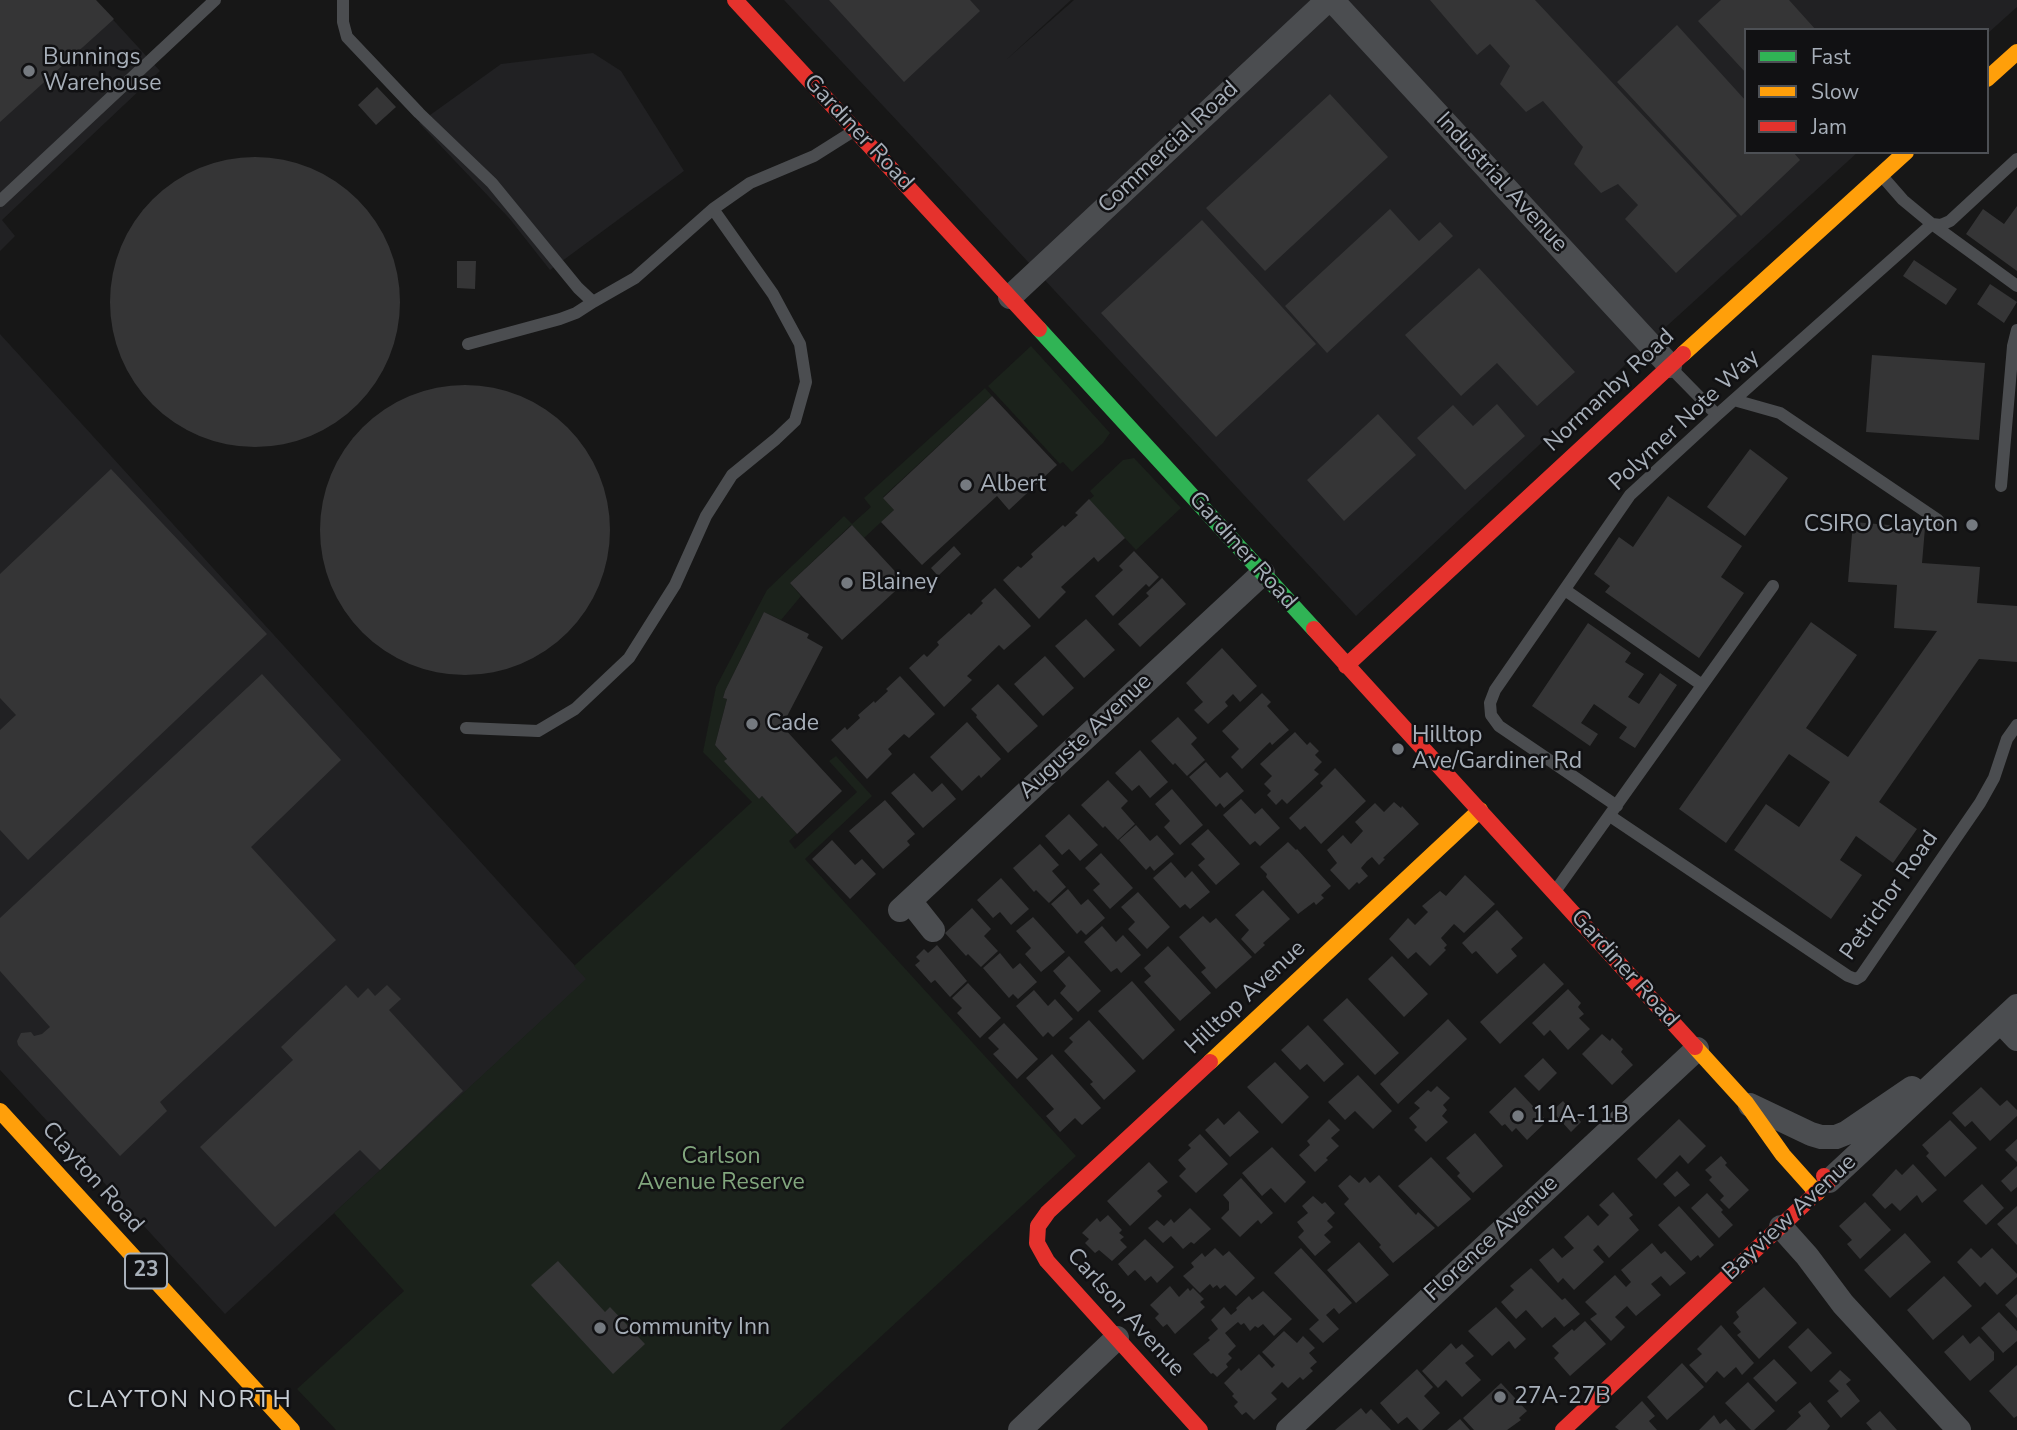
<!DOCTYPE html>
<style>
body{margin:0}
#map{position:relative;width:2017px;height:1430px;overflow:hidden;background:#171717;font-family:"Nunito Sans",sans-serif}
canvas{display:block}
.legend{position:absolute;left:1744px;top:28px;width:245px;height:126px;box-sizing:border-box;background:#111113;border:2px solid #4d5055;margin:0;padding:9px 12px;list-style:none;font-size:21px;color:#a7afb9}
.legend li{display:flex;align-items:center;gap:14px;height:35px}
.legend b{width:35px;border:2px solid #4d5055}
</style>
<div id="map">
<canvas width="2017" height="1430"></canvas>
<ul class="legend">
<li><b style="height:9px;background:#30b455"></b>Fast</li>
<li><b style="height:9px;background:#ff9f0a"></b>Slow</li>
<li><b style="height:9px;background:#e5322d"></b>Jam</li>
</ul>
</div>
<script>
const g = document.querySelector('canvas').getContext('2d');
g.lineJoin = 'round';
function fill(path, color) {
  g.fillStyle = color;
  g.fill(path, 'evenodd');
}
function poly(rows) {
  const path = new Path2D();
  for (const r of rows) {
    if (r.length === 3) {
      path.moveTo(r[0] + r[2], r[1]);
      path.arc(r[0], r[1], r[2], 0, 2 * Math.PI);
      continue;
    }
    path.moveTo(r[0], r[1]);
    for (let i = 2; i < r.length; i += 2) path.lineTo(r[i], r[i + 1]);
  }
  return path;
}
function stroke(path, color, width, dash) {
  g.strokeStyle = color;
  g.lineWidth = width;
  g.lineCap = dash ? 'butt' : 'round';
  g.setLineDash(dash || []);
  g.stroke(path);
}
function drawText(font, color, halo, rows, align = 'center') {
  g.font = font + ' "Nunito Sans",sans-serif';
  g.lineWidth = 5;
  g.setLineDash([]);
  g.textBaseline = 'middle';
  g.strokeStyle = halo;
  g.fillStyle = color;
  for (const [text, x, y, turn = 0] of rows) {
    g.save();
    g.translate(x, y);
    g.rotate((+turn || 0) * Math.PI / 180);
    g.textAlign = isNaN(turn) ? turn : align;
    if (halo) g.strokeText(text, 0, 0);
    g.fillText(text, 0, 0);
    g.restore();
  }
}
fill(poly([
 [0,0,95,0,160,71,2,220,15,236,0,251],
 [784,0,1071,0,1006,60,1074,0,2017,0,2017,7,1987,34,1987,30,1746,30,1746,152,1858,152,1657,335,1356,616,916,141],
 [593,53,621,71,684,171,550,270,509,218,419,123,501,64],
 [0,334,587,979,225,1314,0,1070]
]), '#212123');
fill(poly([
 [1031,346,1110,433,1103,443,1072,472,1063,462,1060,464,988,386],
 [985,388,992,396,883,497,894,510,864,538,851,525,790,583,801,596,781,620,764,612,725,691,723,698,727,699,715,745,727,759,725,761,759,799,762,796,797,834,789,841,795,849,857,792,829,761,836,756,872,796,805,859,1076,1156,780,1430,336,1430,297,1389,404,1291,334,1213,586,979,574,966,752,802,703,752,716,687,767,590,844,516,852,524,871,507,864,498],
 [1134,458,1181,508,1136,550,1089,500,1094,496,1090,491,1123,460]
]), '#1b221b');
fill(poly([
 [0,0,96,0,114,19,0,122],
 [829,0,970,0,980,11,904,82],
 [1430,0,1535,0,1737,216,1676,273,1625,219,1638,205,1618,184,1601,193,1574,164,1583,147,1543,101,1526,112,1500,84,1510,66,1490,44,1477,55],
 [1721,0,1789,0,1816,30,1746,30,1746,73,1698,21],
 [1677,25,1746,101,1746,152,1793,152,1800,160,1741,216,1617,82],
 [377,87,396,107,376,125,358,105],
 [1330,94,1388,157,1265,271,1206,208],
 [255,302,145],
 [2017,206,2017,271,1966,234,1983,209,2004,224],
 [1390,209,1419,241,1440,222,1453,236,1327,353,1285,306],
 [1202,220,1316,344,1216,437,1101,313],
 [1914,260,1957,289,1946,305,1903,276],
 [457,261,476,261,475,289,457,288],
 [1479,268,1575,372,1537,406,1497,363,1461,396,1405,335],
 [1990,284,2017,302,2004,323,1977,304],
 [1872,355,1985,363,1979,440,1866,432],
 [465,530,145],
 [992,396,1057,465,1009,510,997,496,922,565,881,522,894,510,883,498],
 [1497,404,1525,436,1465,490,1417,438,1453,405,1473,426],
 [1378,414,1416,455,1344,521,1307,480],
 [1750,449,1788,478,1745,536,1707,507],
 [111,469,267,634,28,860,0,830,0,730,16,715,0,698,0,574],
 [1668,496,1742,546,1721,577,1744,593,1699,658,1605,592,1610,586,1594,574,1619,537,1633,547],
 [1089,499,1125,538,1098,562,1094,557,1061,587,1066,592,1039,619,1003,580,1018,566,1021,568,1033,557,1031,554,1063,525,1065,527,1078,515,1075,513],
 [1853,522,1925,528,1922,563,1980,567,1977,603,2017,606,2017,662,1979,659,1879,802,1917,829,1893,863,1856,836,1840,860,1862,875,1831,919,1734,850,1766,804,1799,827,1830,782,1789,754,1726,843,1679,809,1811,622,1857,655,1806,728,1848,757,1937,631,1894,628,1897,585,1848,582],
 [852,525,905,582,842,640,790,583],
 [954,546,961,554,938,576,931,568],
 [1134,551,1159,577,1149,587,1146,584,1113,616,1095,596,1123,570,1119,566],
 [1162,578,1186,604,1140,647,1118,624,1149,596,1146,593],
 [995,588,1031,626,1004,650,999,645,967,676,972,680,944,707,909,668,924,654,927,657,939,645,937,642,969,613,971,615,983,603,981,601],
 [764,612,809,634,807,638,823,647,782,726,842,791,797,834,762,796,759,799,724,761,727,759,715,745,727,699,723,698,725,691],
 [1086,619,1115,650,1084,678,1055,646],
 [1588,623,1631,653,1625,662,1644,674,1628,697,1639,704,1660,673,1677,685,1635,748,1619,738,1627,727,1594,704,1581,723,1598,734,1590,746,1532,706],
 [1222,648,1257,686,1240,702,1233,694,1225,702,1228,706,1208,724,1194,710,1203,702,1186,683],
 [1045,656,1074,688,1043,716,1014,684],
 [262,674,341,760,251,847,336,940,160,1102,167,1111,120,1156,18,1045,17,1041,21,1033,31,1032,34,1036,42,1034,50,1027,0,971,0,918],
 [900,676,935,714,909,738,904,734,888,749,892,754,867,779,831,740,845,727,847,730,860,718,858,715,874,701,875,703,888,691,886,689],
 [998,684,1038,726,1008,753,976,717,977,715,971,709],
 [1262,693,1271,702,1267,706,1289,730,1272,745,1270,742,1242,769,1231,757,1239,749,1222,731],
 [1178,717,1197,738,1191,744,1205,760,1187,776,1175,763,1173,765,1151,741],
 [967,722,1001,759,981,778,979,775,962,791,930,757],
 [1295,732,1307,745,1310,742,1319,751,1315,755,1322,762,1314,770,1319,774,1287,804,1282,799,1276,805,1267,795,1271,791,1264,784,1272,776,1260,764],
 [1140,750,1168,782,1150,798,1139,785,1132,791,1115,773],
 [1206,762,1220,778,1227,772,1244,791,1224,808,1220,803,1216,807,1189,777],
 [1335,768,1366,801,1321,844,1305,826,1300,830,1289,818,1323,786,1320,783],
 [914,773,932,792,942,783,956,799,923,828,891,793],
 [1108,780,1128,801,1121,808,1135,824,1118,840,1105,826,1103,828,1081,805],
 [1172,789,1203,825,1180,845,1164,827,1170,821,1155,804],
 [1241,799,1255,814,1262,808,1280,828,1260,846,1255,841,1250,845,1223,815],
 [885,800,915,834,907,841,910,845,883,869,849,831],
 [1394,802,1401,808,1402,806,1419,824,1383,858,1385,859,1379,865,1372,857,1367,861,1361,868,1368,876,1359,884,1357,882,1349,890,1330,870,1337,863,1327,850,1343,835,1351,844,1363,831,1355,822,1375,803,1384,812],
 [1069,814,1098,845,1080,861,1069,849,1062,855,1045,836],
 [1136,825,1150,841,1157,835,1174,854,1154,871,1150,866,1146,870,1119,840],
 [1208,829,1240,864,1216,885,1198,865,1205,859,1191,844],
 [832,840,855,865,862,859,876,874,850,899,812,859],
 [1288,842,1296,850,1297,849,1331,886,1321,895,1324,898,1316,905,1314,902,1298,914,1266,877,1267,874,1260,867],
 [1040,844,1059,865,1052,871,1066,887,1049,903,1036,890,1034,892,1013,868],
 [1101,853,1133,888,1110,909,1093,890,1100,884,1085,868],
 [1171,862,1185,878,1192,871,1210,892,1190,909,1185,904,1180,908,1153,878],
 [1465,875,1495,904,1464,933,1454,924,1441,938,1447,945,1444,948,1446,950,1430,966,1416,952,1408,959,1389,939,1408,918,1415,925,1428,912,1422,906,1440,891,1446,896],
 [1001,878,1029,909,1011,925,1000,912,993,918,977,900],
 [1068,889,1081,905,1088,899,1105,918,1086,935,1081,930,1077,934,1051,904],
 [1263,890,1290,919,1263,943,1265,945,1255,954,1241,939,1249,930,1235,915],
 [1138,892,1170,927,1147,949,1128,929,1135,922,1121,907],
 [972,908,991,929,984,936,998,951,981,967,968,954,966,956,945,933],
 [1497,910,1523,938,1511,949,1517,956,1497,974,1476,951,1472,954,1462,943],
 [1203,916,1210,923,1216,918,1252,957,1216,989,1201,972,1206,968,1179,937],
 [1033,917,1065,952,1041,972,1025,954,1031,948,1016,931],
 [1102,926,1116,942,1123,935,1141,955,1121,973,1117,968,1111,972,1084,942],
 [937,945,967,981,950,997,935,980,931,983,915,965,920,961,916,957,924,949,928,953],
 [1168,946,1211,993,1180,1021,1144,982,1151,976,1144,968],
 [1000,953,1013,969,1020,963,1037,982,1018,999,1013,994,1009,998,983,968],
 [1069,956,1101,991,1078,1012,1060,993,1066,986,1053,971],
 [1392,956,1428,994,1404,1017,1368,979],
 [1544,963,1564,984,1500,1044,1480,1022],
 [1132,981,1175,1030,1143,1060,1098,1011],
 [968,983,1001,1018,980,1038,957,1013,962,1008,952,998],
 [346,985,358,998,368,988,375,996,387,985,401,999,389,1010,463,1091,380,1170,360,1150,275,1227,200,1147,293,1060,281,1047],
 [1568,989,1581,1003,1578,1007,1584,1014,1579,1018,1590,1029,1568,1050,1550,1030,1544,1036,1532,1023],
 [1034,990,1048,1006,1055,999,1073,1019,1053,1037,1048,1032,1043,1037,1016,1006],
 [1347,998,1399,1053,1375,1075,1323,1020],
 [1448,1019,1467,1039,1398,1104,1380,1084],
 [1089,1020,1136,1071,1104,1100,1090,1084,1093,1082,1064,1051,1073,1042,1069,1038],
 [1004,1023,1038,1059,1017,1079,993,1054,999,1049,988,1038],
 [1308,1025,1344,1064,1324,1082,1307,1064,1300,1070,1281,1050],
 [1602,1034,1610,1041,1612,1038,1623,1049,1621,1052,1633,1065,1612,1085,1582,1054],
 [1052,1054,1101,1108,1082,1125,1075,1118,1060,1132,1046,1116,1054,1109,1026,1078],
 [1543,1058,1557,1073,1539,1091,1524,1076],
 [1275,1062,1309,1097,1282,1124,1247,1087],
 [1358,1075,1392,1111,1373,1129,1355,1111,1345,1120,1328,1102],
 [1437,1086,1450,1098,1443,1105,1447,1110,1442,1116,1448,1122,1426,1142,1414,1130,1417,1127,1409,1118,1420,1108,1414,1103,1428,1090,1431,1092],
 [1515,1087,1547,1121,1527,1140,1516,1128,1512,1132,1505,1124,1502,1126,1489,1112],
 [1981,1087,2000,1106,2007,1100,2017,1110,2017,1116,1990,1141,1972,1121,1965,1127,1952,1113],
 [1563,1101,1581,1122,1571,1132,1552,1111],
 [1239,1111,1259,1132,1230,1157,1205,1130,1218,1118,1224,1125],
 [1329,1119,1340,1130,1331,1138,1339,1146,1326,1158,1328,1160,1315,1172,1299,1155,1310,1145,1307,1141],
 [1679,1119,1706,1146,1688,1164,1680,1155,1656,1179,1637,1159],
 [1950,1120,1977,1148,1945,1177,1926,1156,1929,1153,1922,1145],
 [1475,1133,1503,1166,1473,1193,1457,1176,1460,1173,1446,1158],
 [1200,1134,1228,1164,1196,1193,1179,1176,1186,1169,1178,1160,1191,1148,1188,1145],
 [2017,1139,2017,1162,2005,1150],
 [1272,1147,1306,1182,1285,1203,1271,1188,1262,1196,1242,1173],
 [1721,1156,1727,1163,1725,1165,1749,1190,1729,1209,1720,1200,1724,1196,1709,1180,1712,1177,1705,1170],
 [1431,1157,1471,1199,1438,1227,1398,1186],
 [1149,1162,1168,1182,1157,1191,1162,1196,1130,1226,1107,1201],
 [1913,1164,1937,1190,1922,1203,1917,1195,1900,1211,1892,1203,1885,1209,1872,1195,1896,1169,1902,1175],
 [2017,1166,2017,1187,2011,1192,2001,1181],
 [1677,1171,1690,1185,1675,1197,1663,1184],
 [1350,1175,1359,1183,1365,1177,1370,1183,1379,1175,1416,1215,1418,1212,1435,1228,1393,1263,1379,1247,1381,1245,1344,1204,1349,1199,1338,1186],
 [1241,1178,1273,1213,1261,1224,1258,1220,1240,1237,1221,1218,1229,1210,1229,1202,1223,1195],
 [1982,1184,2004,1208,1986,1225,1963,1201],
 [1613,1192,1633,1215,1629,1218,1639,1230,1609,1258,1598,1245,1593,1250,1604,1262,1574,1290,1563,1278,1558,1283,1539,1260,1553,1248,1562,1258,1574,1248,1564,1237,1588,1215,1598,1226,1609,1215,1599,1205],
 [1707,1193,1723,1210,1721,1212,1733,1225,1719,1238,1691,1208],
 [1313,1196,1322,1204,1325,1202,1335,1213,1327,1221,1333,1227,1324,1235,1331,1242,1315,1256,1298,1237,1304,1231,1297,1222,1308,1213,1302,1206],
 [1865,1202,1891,1230,1860,1259,1847,1244,1852,1240,1839,1226],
 [1679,1206,1714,1245,1700,1258,1698,1255,1691,1261,1658,1225],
 [2017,1206,2017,1245,1997,1224],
 [1190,1208,1211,1229,1194,1244,1191,1242,1183,1249,1171,1236,1163,1243,1148,1228,1157,1220,1164,1226,1171,1219,1174,1223],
 [1108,1215,1122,1230,1119,1233,1124,1237,1120,1240,1127,1247,1112,1261,1099,1250,1095,1253,1085,1243,1089,1239,1082,1233,1097,1218,1100,1222],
 [1905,1233,1931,1262,1890,1298,1864,1270],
 [1145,1239,1174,1267,1157,1283,1151,1276,1145,1281,1135,1270,1128,1276,1118,1264],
 [1359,1242,1389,1275,1356,1303,1327,1270],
 [1652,1243,1661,1254,1665,1251,1686,1273,1670,1286,1661,1276,1651,1284,1661,1295,1636,1316,1627,1306,1615,1317,1625,1327,1611,1341,1590,1319,1597,1314,1585,1302,1615,1275,1626,1287,1631,1282,1621,1270],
 [1215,1248,1223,1256,1229,1251,1255,1278,1236,1296,1225,1285,1220,1289,1217,1285,1213,1288,1210,1284,1200,1293,1183,1276,1194,1267,1191,1263,1202,1253,1205,1257],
 [1301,1248,1352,1303,1339,1314,1334,1308,1326,1315,1339,1329,1323,1343,1309,1329,1319,1320,1274,1273],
 [1971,1248,1981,1258,1992,1248,2017,1274,2017,1277,1997,1295,1985,1282,1980,1287,1957,1262],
 [558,1261,605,1312,610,1307,645,1344,613,1374,531,1285],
 [1531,1268,1562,1300,1565,1298,1580,1314,1564,1327,1555,1317,1542,1328,1526,1310,1516,1319,1501,1302,1514,1290,1510,1286],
 [1944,1276,1972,1306,1933,1340,1907,1310],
 [1170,1286,1179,1297,1188,1288,1190,1291,1193,1288,1204,1299,1200,1302,1205,1307,1175,1334,1167,1324,1163,1327,1155,1318,1159,1314,1150,1305],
 [1764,1287,1797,1323,1759,1359,1737,1335,1741,1332,1733,1323,1739,1317,1736,1312],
 [1263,1291,1292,1319,1274,1336,1263,1324,1258,1328,1255,1326,1250,1331,1244,1323,1241,1325,1238,1322,1225,1333,1236,1346,1228,1354,1232,1358,1226,1364,1228,1367,1217,1377,1213,1373,1211,1374,1193,1354,1210,1340,1208,1338,1218,1329,1211,1320,1224,1307,1231,1315,1237,1310,1236,1308,1249,1296,1252,1300],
 [2017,1294,2017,1318,2005,1305],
 [1496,1307,1526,1339,1515,1349,1509,1341,1492,1356,1468,1331],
 [1999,1312,2017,1331,2017,1341,2003,1353,1981,1328],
 [1585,1321,1606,1344,1570,1376,1554,1358,1559,1353,1552,1346,1572,1329,1574,1331],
 [1721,1325,1754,1363,1742,1375,1736,1367,1724,1378,1717,1371,1706,1383,1689,1365,1702,1354,1697,1349],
 [1808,1328,1832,1353,1811,1372,1788,1347],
 [1284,1331,1297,1343,1303,1336,1315,1348,1309,1353,1317,1362,1310,1368,1313,1371,1303,1380,1300,1377,1288,1388,1282,1382,1271,1393,1277,1399,1254,1420,1246,1412,1242,1415,1234,1406,1238,1402,1232,1396,1234,1394,1224,1383,1239,1368,1241,1371,1259,1354,1272,1368,1275,1365,1262,1352],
 [1963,1335,1970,1344,1979,1336,1994,1352,1994,1360,1970,1381,1944,1352],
 [1451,1343,1456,1349,1462,1344,1474,1356,1465,1363,1481,1380,1462,1397,1446,1380,1438,1388,1422,1371],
 [1774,1359,1797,1383,1776,1402,1753,1378],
 [1682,1363,1704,1387,1667,1420,1647,1397],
 [2017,1365,2017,1416,2014,1418,1989,1391],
 [1417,1369,1433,1387,1424,1396,1440,1413,1422,1430,1419,1430,1407,1417,1398,1424,1380,1403],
 [1840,1370,1851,1380,1846,1384,1860,1401,1841,1418,1827,1401,1839,1391,1829,1381],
 [1748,1382,1775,1411,1754,1430,1751,1430,1725,1403],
 [1501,1383,1527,1411,1519,1418,1521,1420,1507,1430,1474,1430,1463,1418],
 [1642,1401,1655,1416,1649,1421,1657,1430,1619,1430,1615,1427],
 [1810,1402,1830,1426,1827,1430,1786,1430,1801,1416,1798,1412],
 [1361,1408,1366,1414,1371,1409,1391,1430,1335,1430],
 [1880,1411,1897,1430,1872,1430,1866,1423],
 [1714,1415,1720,1424,1726,1419,1736,1430,1699,1430],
 [1460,1419,1470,1430,1447,1430]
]), '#353536');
stroke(poly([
 [343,0,343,22,347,37,419,113,492,183,578,288,593,302,635,278,713,209,750,183,814,156,852,132],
 [1882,176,1903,200,1932,224,2017,286],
 [0,201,215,0],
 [468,344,560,319,576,313,593,302],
 [1670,367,1717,415],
 [1734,400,1780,413,1938,520],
 [2001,486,2013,346,2017,330],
 [1565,590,1702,685],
 [466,728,538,731,575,709,629,658,675,585,706,516,732,475,776,439,795,421,806,382,800,344,773,294,713,209],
 [1617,806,1499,726,1491,715,1490,703,1495,690,1630,495,1717,415,1932,224,1941,225,1950,221,2017,159],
 [1610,816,1848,976,1856,979,1861,976,1980,803,1994,778,2007,739,2017,725],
 [1556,890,1773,586]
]), '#4b4d50', 12);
stroke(poly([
 [1332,0,1670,366],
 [1010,297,1328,0],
 [910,901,933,930],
 [900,910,1263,573],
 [2001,1022,2017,1039],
 [1750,1105,1811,1134,1821,1137,1836,1137,1846,1133,1912,1088],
 [1829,1181,2017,1006],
 [1781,1227,1807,1256,1843,1304,1959,1430],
 [1020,1430,1117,1338],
 [1288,1430,1697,1049]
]), '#4b4d50', 24);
stroke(poly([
 [1039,329,1314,629]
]), '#30b455', 16);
stroke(poly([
 [1987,79,2017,52],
 [1683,354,1906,152],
 [1695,1047,1746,1103,1783,1155,1817,1193],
 [1210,1062,1480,810],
 [0,1111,292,1430]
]), '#ff9f0a', 16);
stroke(poly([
 [735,0,1039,329],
 [1314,629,1695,1047],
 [1346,666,1683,354],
 [1200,1430,1047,1261,1037,1243,1038,1226,1048,1212,1210,1062],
 [1563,1430,1829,1181,1824,1176]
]), '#e5322d', 16);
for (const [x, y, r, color] of [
 [29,71,7,"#757a80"],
 [966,485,7,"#757a80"],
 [1972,525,7,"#757a80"],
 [847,583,7,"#757a80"],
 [752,724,7,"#757a80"],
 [1398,749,7,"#757a80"],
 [1518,1116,7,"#757a80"],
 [600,1328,7,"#757a80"],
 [1500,1397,7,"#757a80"]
]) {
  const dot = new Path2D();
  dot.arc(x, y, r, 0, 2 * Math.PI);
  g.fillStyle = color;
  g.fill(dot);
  stroke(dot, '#111113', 2.5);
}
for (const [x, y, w] of [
 [146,1271,42]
]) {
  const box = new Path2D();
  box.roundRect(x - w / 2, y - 17.5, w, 35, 5);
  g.fillStyle = '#111113';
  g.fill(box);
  stroke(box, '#a7afb9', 2);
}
drawText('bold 21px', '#a7afb9', null, [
 ["23",146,1271]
]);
drawText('23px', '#a7afb9', '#111113', [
 ["Bunnings",43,58],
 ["Warehouse",43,84],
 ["Albert",980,485],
 ["CSIRO Clayton",1958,525,"right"],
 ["Blainey",861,583],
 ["Cade",766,724],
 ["Hilltop",1412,736],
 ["Ave/Gardiner Rd",1412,762],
 ["11A-11B",1532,1116],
 ["Community Inn",614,1328],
 ["27A-27B",1514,1397]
], 'left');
drawText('23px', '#a7afb9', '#111113', [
 ["Gardiner Road",858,133,47],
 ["Commercial Road",1169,148,-43],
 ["Industrial Avenue",1501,183,47],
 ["Normanby Road",1610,391,-43],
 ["Polymer Note Way",1685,421,-43],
 ["Gardiner Road",1242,551,48],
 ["Auguste Avenue",1086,737,-43],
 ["Petrichor Road",1890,896,-55],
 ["Gardiner Road",1624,969,48],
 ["Hilltop Avenue",1246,998,-43],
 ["Clayton Road",92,1178,48],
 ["Bayview Avenue",1790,1218,-43],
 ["Florence Avenue",1492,1239,-43],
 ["Carlson Avenue",1125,1313,48]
]);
drawText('23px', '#81a67d', '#111113', [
 ["Carlson",721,1157],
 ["Avenue Reserve",721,1183]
]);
g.letterSpacing = '2px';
drawText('24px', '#c8ced5', '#111113', [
 ["CLAYTON NORTH",180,1401]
]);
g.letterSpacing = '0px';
</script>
